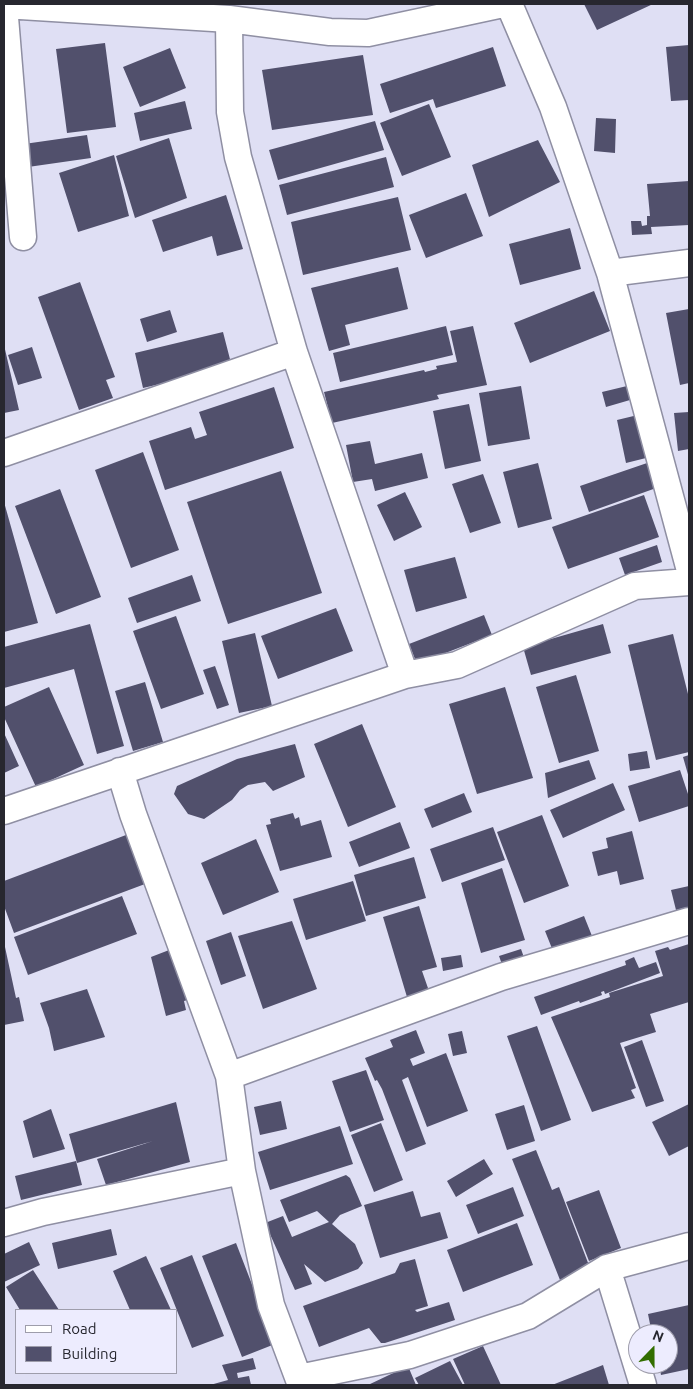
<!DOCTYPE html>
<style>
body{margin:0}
#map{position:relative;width:693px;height:1389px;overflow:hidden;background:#dfdff4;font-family:Ubuntu,sans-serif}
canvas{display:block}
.frame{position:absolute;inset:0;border:5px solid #27272f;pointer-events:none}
.legend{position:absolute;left:15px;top:1309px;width:162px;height:65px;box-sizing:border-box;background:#edecfe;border:1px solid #9e9dab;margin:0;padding:6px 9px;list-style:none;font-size:15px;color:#27272f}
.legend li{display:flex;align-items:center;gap:10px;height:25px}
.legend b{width:25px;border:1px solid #9e9dab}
.north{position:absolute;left:628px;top:1324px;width:50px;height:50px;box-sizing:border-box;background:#edecfe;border:1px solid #9e9dab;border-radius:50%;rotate:22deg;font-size:14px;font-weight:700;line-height:20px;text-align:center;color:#27272f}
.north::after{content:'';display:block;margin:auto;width:18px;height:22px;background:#326e00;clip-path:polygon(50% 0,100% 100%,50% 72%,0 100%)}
</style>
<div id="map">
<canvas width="693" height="1389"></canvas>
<div class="frame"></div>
<ul class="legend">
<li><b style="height:6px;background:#fff"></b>Road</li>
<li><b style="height:14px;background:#51506c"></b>Building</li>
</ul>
<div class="north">N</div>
</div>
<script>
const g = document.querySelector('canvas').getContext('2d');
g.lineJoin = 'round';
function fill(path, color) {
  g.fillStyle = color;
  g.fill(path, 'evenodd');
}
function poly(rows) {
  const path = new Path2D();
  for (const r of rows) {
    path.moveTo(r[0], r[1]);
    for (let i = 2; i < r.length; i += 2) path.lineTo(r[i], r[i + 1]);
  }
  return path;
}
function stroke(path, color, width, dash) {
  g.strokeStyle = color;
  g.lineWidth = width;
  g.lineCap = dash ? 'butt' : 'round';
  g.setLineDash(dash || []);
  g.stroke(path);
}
fill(poly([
 [584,4,653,4,597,30],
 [105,43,116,127,67,133,56,49],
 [689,45,689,100,671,101,666,47],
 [493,47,506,86,436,108,433,99,390,113,380,84],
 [170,48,186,88,140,107,123,67],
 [363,55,373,115,272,130,262,70],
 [185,101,192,129,140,141,134,113],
 [429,104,451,157,402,176,380,123],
 [596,118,616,119,615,153,594,151],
 [375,121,384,150,278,180,269,150],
 [87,135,91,158,28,167,24,144],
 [169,138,187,198,135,218,116,156],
 [538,140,560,182,489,217,472,165],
 [114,155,129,216,78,232,59,173],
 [386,157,394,187,287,215,279,185],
 [689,181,689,225,651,227,652,234,632,235,631,221,641,221,642,226,647,225,647,216,650,216,647,184],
 [466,193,483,236,426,258,409,215],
 [226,195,243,249,217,256,212,236,163,252,152,220],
 [398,197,411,250,303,275,291,222],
 [570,228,581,269,520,285,509,244],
 [398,267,408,309,345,325,350,345,329,351,311,288],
 [80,282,115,377,106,380,113,398,79,410,38,297],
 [594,291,610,331,530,363,514,323],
 [689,309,689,383,680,385,666,313],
 [170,310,177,332,147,342,140,319],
 [446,326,453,355,340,382,333,353],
 [473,326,487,385,437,395,439,399,332,423,324,392,424,370,425,372,437,369,436,366,457,362,450,331],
 [223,332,232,367,143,388,135,353],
 [4,345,19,410,4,413],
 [32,347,42,378,18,385,8,355],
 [521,386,530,439,488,446,479,393],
 [627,386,630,400,606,407,602,392],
 [274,387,294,448,165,490,149,441,191,427,195,439,207,435,199,412],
 [469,404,481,461,445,469,433,411],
 [689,412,689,449,678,451,674,413],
 [642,414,640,429,646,458,626,463,617,420],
 [370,441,375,464,422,453,428,478,375,491,372,479,353,482,346,445],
 [143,452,179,550,131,568,95,470],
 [650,462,659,487,589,512,580,486],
 [538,463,552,519,518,528,503,472],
 [281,471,322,593,228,624,187,502],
 [483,474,501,523,470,533,452,484],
 [60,489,101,597,56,614,15,506],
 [405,492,422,527,394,541,377,505],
 [644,495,659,537,568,569,552,527],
 [4,502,38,623,4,632],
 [657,545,662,562,625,575,619,558],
 [455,557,467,598,416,612,404,570],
 [192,575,201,601,137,623,128,598],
 [336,608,353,651,278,679,261,636],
 [484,615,492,635,417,664,409,644],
 [176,616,204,694,161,709,133,631],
 [90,624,124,746,97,754,74,669,4,688,4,647],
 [603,624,611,653,531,675,523,647],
 [255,633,272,706,239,713,222,641],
 [673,634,689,698,689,752,656,760,628,645],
 [215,666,229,705,217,709,203,670],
 [576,675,599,751,559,763,536,687],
 [145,682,163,742,133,751,115,691],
 [49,687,84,765,36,787,4,717,4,707],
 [505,687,533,778,477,794,449,704],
 [362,724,396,807,348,827,314,744],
 [4,733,19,766,4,773],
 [295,744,305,777,273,791,265,782,248,785,240,790,232,800,204,819,188,814,174,794,177,786,237,759],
 [647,751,650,768,630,771,628,754],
 [689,755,689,778,683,757],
 [589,760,596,779,548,798,545,773],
 [680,770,689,797,689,806,639,822,628,786],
 [613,783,625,810,563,838,550,810],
 [464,793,472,812,432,828,424,809],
 [293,813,295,819,299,817,301,826,321,820,332,857,280,871,266,825,271,824,270,819],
 [542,815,569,886,524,903,497,832],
 [400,822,410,848,359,867,349,842],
 [493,827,505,860,442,882,430,849],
 [632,831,644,879,620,885,617,871,598,876,592,852,608,848,606,838],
 [126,835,145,884,14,933,4,906,4,881],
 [256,839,279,892,223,915,201,863],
 [414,857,426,898,366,916,354,875],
 [502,868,525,940,481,953,461,883],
 [353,881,366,921,306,940,293,899],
 [689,886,689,907,676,910,671,890],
 [122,896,137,934,28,975,14,937],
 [419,906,437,967,422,971,429,991,407,997,383,917],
 [584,916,594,941,555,956,545,931],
 [292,921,317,989,263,1009,238,936],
 [231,932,246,976,221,985,206,941],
 [689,944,689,1002,650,1014,656,1032,620,1043,636,1088,631,1090,635,1098,592,1112,551,1017,610,997,609,993,663,976,655,951,668,947,670,950],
 [5,947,16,998,19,997,24,1021,4,1025],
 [177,947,191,999,184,1001,186,1010,166,1016,151,957],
 [521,949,527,966,505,973,499,956],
 [461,955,463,967,443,971,441,958],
 [634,957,639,968,656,962,660,973,605,994,604,991,601,992,602,995,580,1003,579,1001,541,1015,534,997,626,965,625,961],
 [87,989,105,1037,54,1051,49,1028,40,1003],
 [537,1026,571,1120,541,1131,507,1036],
 [416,1030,425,1053,410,1059,413,1066,446,1053,468,1111,427,1127,408,1077,402,1080,426,1144,406,1152,382,1089,377,1080,375,1081,365,1058,393,1047,390,1040],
 [462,1031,467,1053,453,1056,448,1034],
 [642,1040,664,1101,646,1107,624,1047],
 [366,1070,384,1120,350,1132,332,1081],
 [281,1101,287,1129,260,1135,254,1107],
 [176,1102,190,1162,106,1185,97,1159,153,1141,77,1163,69,1134],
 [689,1104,689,1146,669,1156,652,1122],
 [524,1105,535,1141,507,1150,495,1114],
 [51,1109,65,1149,33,1158,23,1121],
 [381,1123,403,1180,374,1192,351,1135],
 [340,1126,353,1164,270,1190,258,1152],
 [536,1150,552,1190,559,1187,590,1268,560,1280,512,1159],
 [484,1159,493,1174,456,1197,447,1181],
 [76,1161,82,1185,21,1200,15,1176],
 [346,1175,350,1178,362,1206,340,1215,332,1224,355,1244,363,1263,358,1269,325,1282,304,1264,312,1284,295,1290,265,1223,283,1216,292,1237,329,1222,317,1211,289,1222,280,1200],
 [513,1187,524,1216,478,1234,466,1205],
 [599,1190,621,1248,589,1261,566,1202],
 [413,1191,421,1217,440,1212,448,1238,380,1258,364,1205],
 [517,1223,533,1265,463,1292,447,1250],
 [111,1229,117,1255,58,1269,52,1243],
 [29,1242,40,1265,4,1282,4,1254],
 [236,1243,275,1344,242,1357,202,1256],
 [192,1255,224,1336,192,1348,160,1268],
 [146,1256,171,1310,130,1310,113,1271],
 [415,1259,428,1306,415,1310,417,1312,449,1302,455,1320,385,1343,381,1343,369,1328,319,1347,303,1306,395,1273,400,1263],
 [33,1270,59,1310,20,1310,6,1287],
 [689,1305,689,1369,661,1375,659,1364,668,1364,668,1334,652,1334,648,1314],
 [483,1346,501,1385,465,1385,453,1359],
 [253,1358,256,1369,237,1373,238,1378,249,1376,251,1385,210,1385,228,1380,222,1365],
 [450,1361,463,1385,419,1385,415,1378],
 [603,1365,609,1385,552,1385],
 [408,1366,416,1385,368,1385]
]), '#51506c');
const street = poly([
 [509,4,553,107,610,273,689,567],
 [4,5,229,19,330,32,368,33,503,4],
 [4,5,23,237],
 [229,19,230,112,238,157,294,352,405,675],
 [610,273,689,263],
 [4,453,294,352],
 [120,771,133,814,229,1076,242,1171,271,1305,301,1385],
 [4,811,405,675,457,665,635,586,689,582],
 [229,1076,501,977,689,921],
 [4,1223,43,1212,242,1171],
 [607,1268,643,1385],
 [299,1378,410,1355,528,1316,607,1268,689,1246]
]);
stroke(street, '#8f8fa3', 29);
stroke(street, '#fff', 26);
</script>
